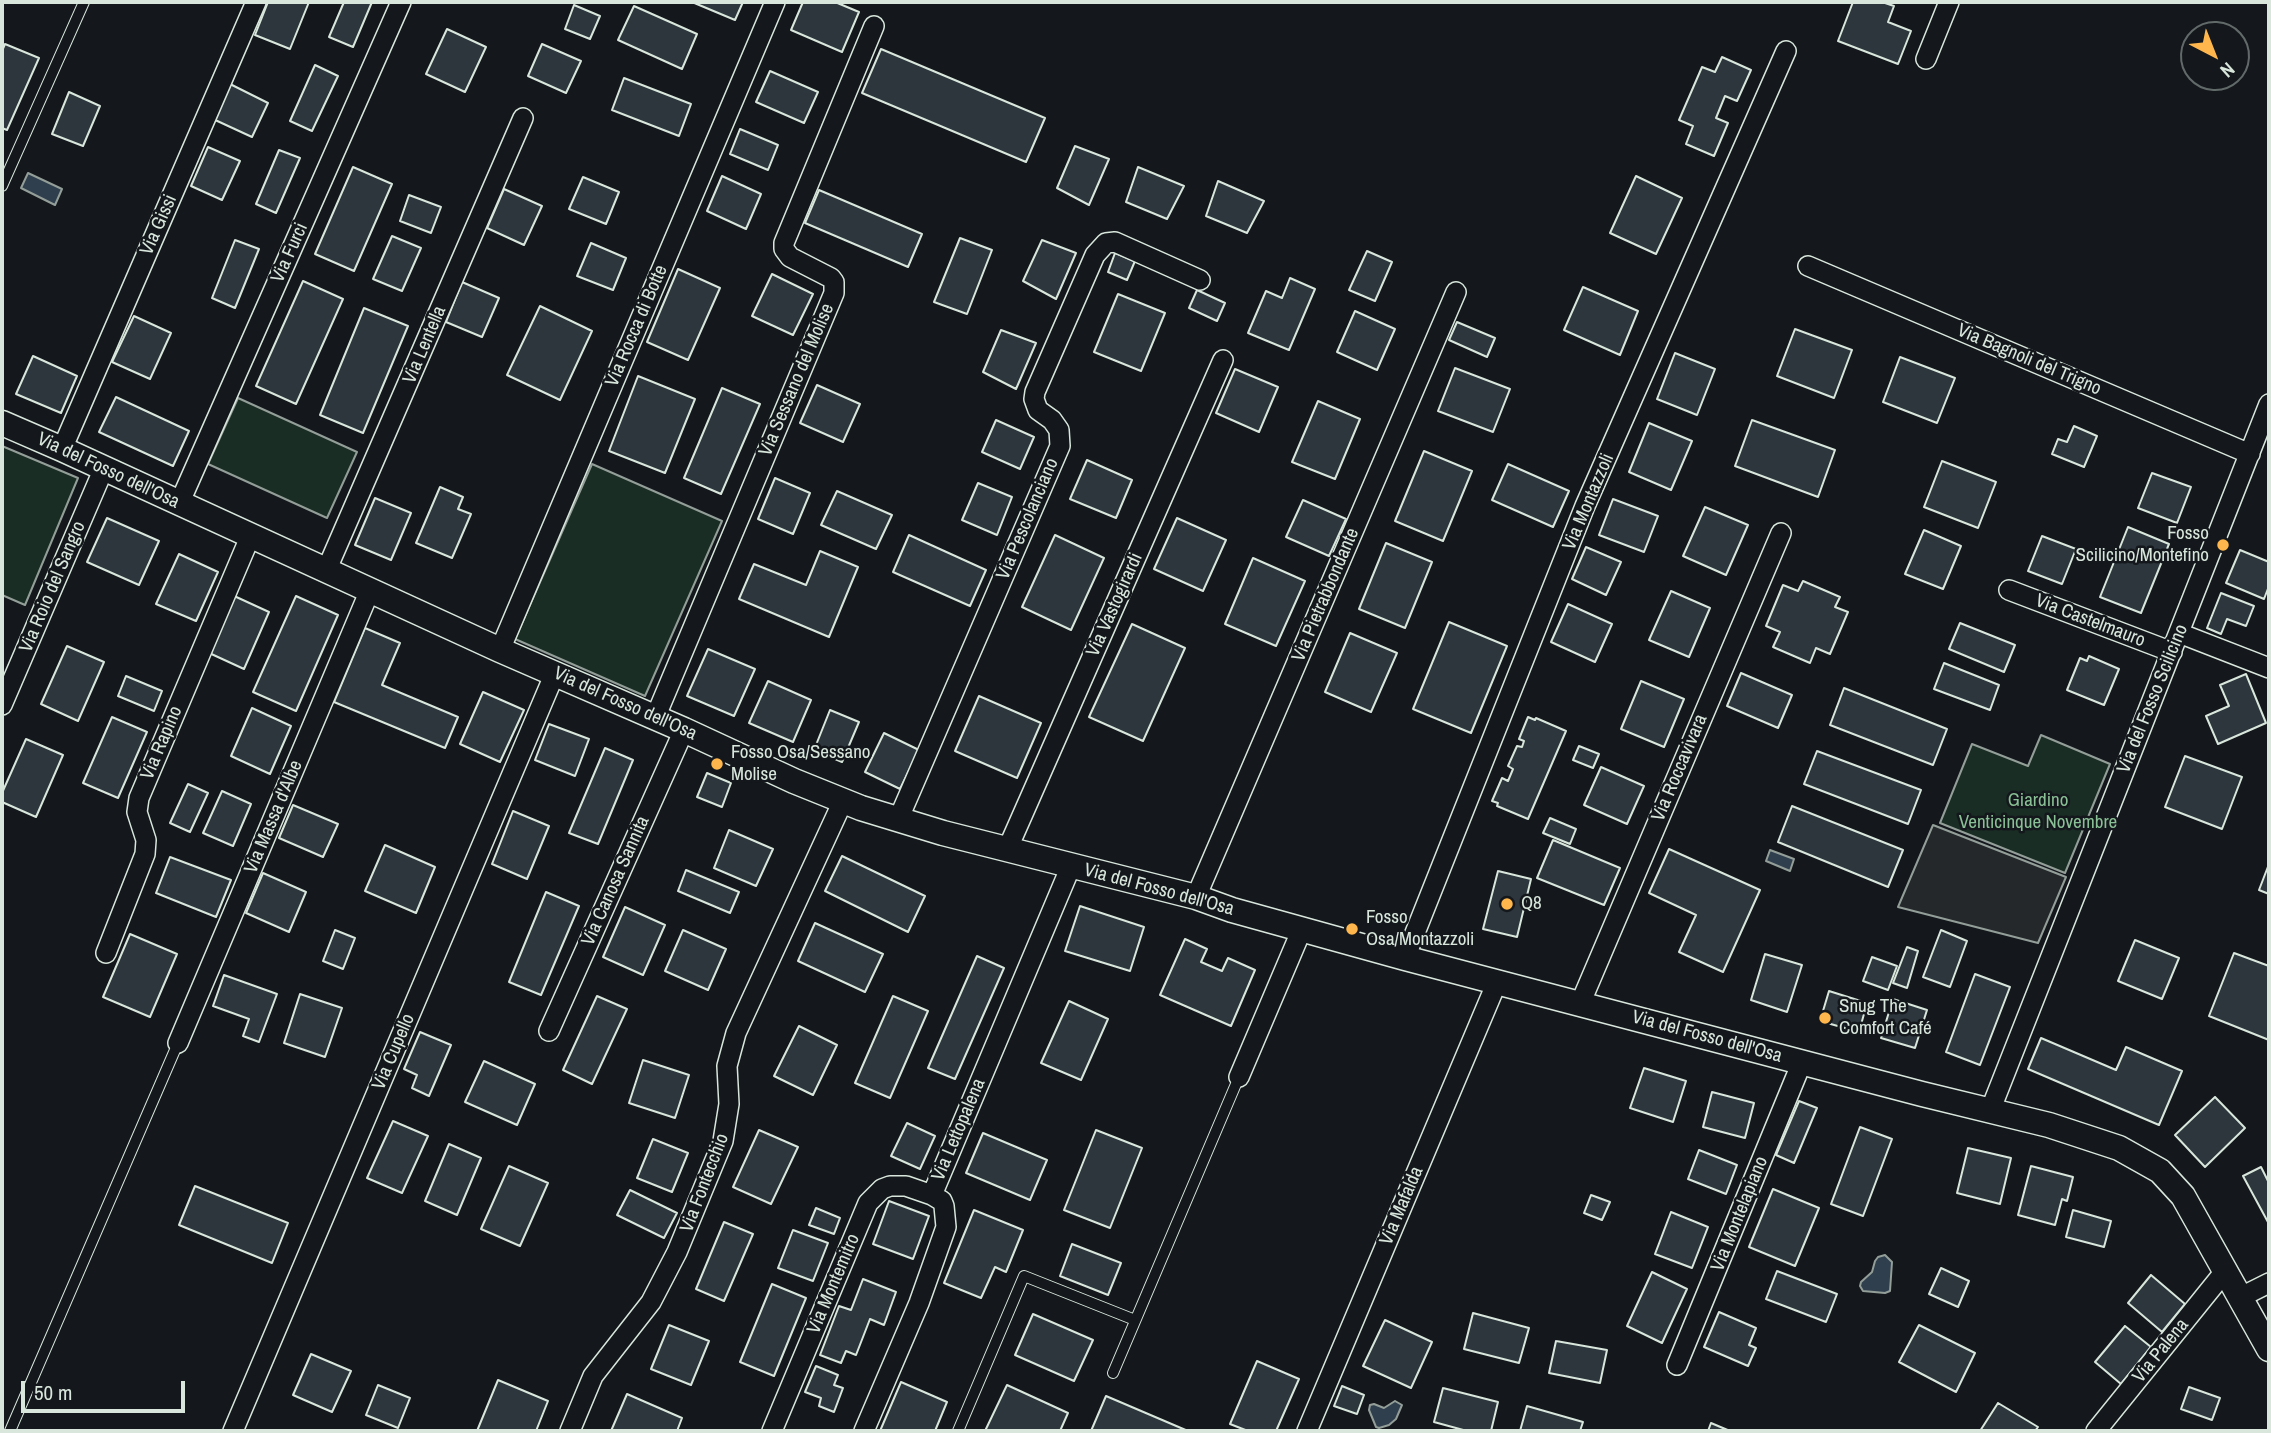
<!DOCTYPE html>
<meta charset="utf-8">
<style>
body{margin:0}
#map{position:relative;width:2271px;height:1433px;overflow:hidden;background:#14181c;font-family:"Archivo Narrow",sans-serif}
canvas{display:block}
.frame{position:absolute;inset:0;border:4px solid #d8e6dc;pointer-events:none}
.north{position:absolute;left:2180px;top:21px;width:70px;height:70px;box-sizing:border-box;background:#14181c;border:2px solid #626a69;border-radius:50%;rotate:138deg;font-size:19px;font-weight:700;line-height:28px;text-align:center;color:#d8e6dc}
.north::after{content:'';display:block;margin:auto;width:24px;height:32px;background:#ffb74d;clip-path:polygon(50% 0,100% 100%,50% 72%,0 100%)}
.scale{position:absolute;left:21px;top:1381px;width:164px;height:32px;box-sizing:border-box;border:4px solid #d8e6dc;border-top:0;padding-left:9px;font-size:21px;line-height:24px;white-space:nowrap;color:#d8e6dc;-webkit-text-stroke:5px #14181c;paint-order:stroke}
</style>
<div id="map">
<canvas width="2271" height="1433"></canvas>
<div class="frame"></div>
<div class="north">N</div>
<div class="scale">50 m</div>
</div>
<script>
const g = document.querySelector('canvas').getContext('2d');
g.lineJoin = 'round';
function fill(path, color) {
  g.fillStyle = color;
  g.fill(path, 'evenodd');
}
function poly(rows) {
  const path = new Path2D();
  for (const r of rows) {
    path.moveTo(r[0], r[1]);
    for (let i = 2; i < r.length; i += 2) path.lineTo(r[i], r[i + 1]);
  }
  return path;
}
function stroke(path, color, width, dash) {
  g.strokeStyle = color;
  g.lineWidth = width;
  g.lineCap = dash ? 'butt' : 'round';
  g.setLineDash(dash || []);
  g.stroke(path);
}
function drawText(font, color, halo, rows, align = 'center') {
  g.font = font + ' "Archivo Narrow",sans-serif';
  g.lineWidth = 5;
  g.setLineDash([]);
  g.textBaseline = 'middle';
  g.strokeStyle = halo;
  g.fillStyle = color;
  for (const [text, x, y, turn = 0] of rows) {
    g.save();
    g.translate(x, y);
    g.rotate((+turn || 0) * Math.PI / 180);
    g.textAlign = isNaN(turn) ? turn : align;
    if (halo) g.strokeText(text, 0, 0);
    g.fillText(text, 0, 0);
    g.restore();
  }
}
const green = poly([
 [238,398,357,452,327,518,208,464,238,398],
 [2,446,78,478,25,605,2,595,2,446],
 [592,464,722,521,645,696,515,639,592,464],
 [2041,735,2110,764,2065,873,1940,823,1972,744,2028,766,2041,735]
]);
fill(green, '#1a2d24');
stroke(green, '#939e99', 2);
const parking = poly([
 [1933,825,2066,877,2038,943,1898,907,1933,825]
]);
fill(parking, '#24282b');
stroke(parking, '#939e99', 2);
const water = poly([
 [28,173,62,189,55,205,21,188,28,173],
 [1770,850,1794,859,1790,871,1766,861,1770,850],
 [1885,1255,1892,1262,1890,1291,1885,1293,1863,1291,1860,1286,1861,1282,1872,1272,1875,1261,1878,1257,1885,1255],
 [1395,1401,1402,1405,1396,1419,1389,1425,1379,1428,1376,1427,1369,1410,1370,1405,1374,1404,1384,1408,1395,1401]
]);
fill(water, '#2f3f4d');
stroke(water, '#939e99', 2);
const building = poly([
 [268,2,309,2,290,49,255,35,268,2],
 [344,2,372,2,353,47,329,37,344,2],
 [692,2,743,2,735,20,692,2],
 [803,2,835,2,859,12,842,52,791,30,803,2],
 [1853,2,1882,2,1894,6,1888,22,1911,31,1898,64,1838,41,1853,2],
 [574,5,600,16,590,39,565,29,574,5],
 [634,6,697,34,682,69,618,40,634,6],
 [447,29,486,47,465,92,426,74,447,29],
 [5,44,39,58,7,130,2,128,2,51,5,44],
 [542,44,581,61,566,93,528,76,542,44],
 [881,49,1045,118,1026,162,862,93,881,49],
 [1722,57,1751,70,1737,101,1725,96,1716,118,1728,123,1714,156,1686,144,1693,126,1679,120,1702,67,1715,72,1722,57],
 [315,65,338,76,312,131,290,121,315,65],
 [770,71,818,92,804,123,756,102,770,71],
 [624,78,691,104,679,136,612,110,624,78],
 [230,84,268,103,252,137,213,119,230,84],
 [69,92,100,106,83,146,52,134,69,92],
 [740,129,778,145,768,170,730,154,740,129],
 [1075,146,1109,159,1089,205,1057,188,1075,146],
 [208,147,240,161,222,200,191,186,208,147],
 [279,150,300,158,276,213,256,204,279,150],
 [353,167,392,184,354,271,315,254,353,167],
 [1138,167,1184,186,1167,219,1126,202,1138,167],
 [722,176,761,194,746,229,707,211,722,176],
 [1636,176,1682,198,1656,254,1610,233,1636,176],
 [583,177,619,192,606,224,569,209,583,177],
 [1218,181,1264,201,1247,233,1206,216,1218,181],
 [504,189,542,206,524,245,487,228,504,189],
 [819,190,922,234,908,267,805,223,819,190],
 [409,195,441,207,431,233,400,221,409,195],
 [392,236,421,248,402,291,373,279,392,236],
 [960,238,992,250,967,314,934,302,960,238],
 [235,240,259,249,235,308,212,298,235,240],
 [1042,240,1076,253,1056,299,1023,281,1042,240],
 [591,243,626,258,613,290,577,276,591,243],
 [1367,251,1392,262,1375,301,1349,290,1367,251],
 [1115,253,1135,261,1127,280,1108,272,1115,253],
 [678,269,720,288,688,360,647,342,678,269],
 [772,274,813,294,793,335,752,316,772,274],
 [1290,278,1315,289,1289,350,1248,333,1266,291,1282,298,1290,278],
 [303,281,343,299,296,404,256,386,303,281],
 [462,282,499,298,482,337,446,322,462,282],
 [1583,287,1638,311,1620,355,1564,330,1583,287],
 [1197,290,1225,303,1217,321,1189,308,1197,290],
 [1118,294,1165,313,1141,371,1094,352,1118,294],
 [540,306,592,331,560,400,507,375,540,306],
 [364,308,408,326,363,433,320,415,364,308],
 [1355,311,1395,329,1377,370,1337,352,1355,311],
 [134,316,171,333,150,379,112,362,134,316],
 [1457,322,1495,338,1487,357,1449,340,1457,322],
 [1795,329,1852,350,1834,398,1777,376,1795,329],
 [1001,330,1036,343,1016,389,983,372,1001,330],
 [1675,353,1715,369,1697,415,1657,399,1675,353],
 [33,356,77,376,61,413,16,394,33,356],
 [1900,357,1955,378,1937,423,1883,402,1900,357],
 [1455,368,1510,389,1493,432,1438,411,1455,368],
 [1235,369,1278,387,1259,432,1216,413,1235,369],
 [638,376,695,399,665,473,609,451,638,376],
 [817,385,860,404,843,442,800,423,817,385],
 [722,388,760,404,721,494,684,478,722,388],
 [116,397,189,431,173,466,99,432,116,397],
 [1318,401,1360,419,1335,479,1292,462,1318,401],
 [996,420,1034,437,1020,469,982,452,996,420],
 [1752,420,1835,450,1818,497,1735,466,1752,420],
 [1649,423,1692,441,1671,490,1629,472,1649,423],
 [2074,426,2097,436,2084,467,2052,454,2058,439,2067,442,2074,426],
 [1424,451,1472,471,1443,541,1395,521,1424,451],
 [1087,460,1132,480,1116,518,1070,499,1087,460],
 [1942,461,1996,482,1978,528,1924,507,1942,461],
 [1508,464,1569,491,1553,527,1492,500,1508,464],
 [2152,473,2191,487,2177,523,2138,508,2152,473],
 [775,478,810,493,793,534,758,519,775,478],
 [978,483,1012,497,997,535,962,520,978,483],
 [440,487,463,497,458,509,471,514,452,558,416,543,440,487],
 [837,491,892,515,876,549,821,525,837,491],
 [375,498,411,513,391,560,355,545,375,498],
 [1613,499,1658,516,1644,552,1599,535,1613,499],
 [1303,500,1346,519,1329,556,1286,537,1303,500],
 [1705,507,1748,525,1726,575,1683,556,1705,507],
 [107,518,159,541,139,585,87,562,107,518],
 [1177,518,1226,540,1203,591,1154,569,1177,518],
 [2128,527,2169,544,2141,613,2100,597,2128,527],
 [1924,530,1961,546,1943,589,1905,574,1924,530],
 [909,535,986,570,970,606,893,572,909,535],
 [1055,535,1104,558,1071,630,1022,607,1055,535],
 [2042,536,2076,549,2062,584,2028,571,2042,536],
 [1386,543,1432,562,1405,628,1359,609,1386,543],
 [1586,547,1621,562,1606,595,1572,579,1586,547],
 [2240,550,2269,562,2269,586,2264,599,2226,583,2240,550],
 [820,551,858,567,829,637,739,599,754,564,806,585,820,551],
 [179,554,218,572,196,621,156,604,179,554],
 [1253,558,1305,581,1276,646,1225,624,1253,558],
 [1803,581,1840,597,1835,607,1848,612,1830,654,1816,648,1810,663,1773,647,1780,632,1766,626,1783,585,1798,591,1803,581],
 [1671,591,1710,608,1689,657,1649,640,1671,591],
 [2221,593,2254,606,2246,626,2227,619,2221,634,2207,628,2221,593],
 [232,595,269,612,244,669,207,652,232,595],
 [296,596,338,615,296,711,253,692,296,596],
 [1568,604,1612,624,1595,662,1551,642,1568,604],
 [1449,622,1507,646,1471,733,1413,709,1449,622],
 [1960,623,2015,645,2004,672,1949,649,1960,623],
 [1132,624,1185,648,1143,741,1089,717,1132,624],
 [365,628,400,643,382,685,458,717,445,748,334,702,365,628],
 [1350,633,1397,653,1371,712,1325,692,1350,633],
 [67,646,104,662,78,721,41,704,67,646],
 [708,649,755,669,734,716,687,696,708,649],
 [2089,656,2119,669,2104,705,2067,690,2080,658,2087,661,2089,656],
 [1944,663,1999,685,1990,710,1934,689,1944,663],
 [1741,673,1792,695,1778,728,1727,706,1741,673],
 [2246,674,2266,723,2218,744,2206,716,2229,706,2220,685,2246,674],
 [126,676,162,691,154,711,118,696,126,676],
 [768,681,811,700,793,742,749,723,768,681],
 [1641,681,1684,699,1664,747,1621,729,1641,681],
 [1844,688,1947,729,1933,765,1830,725,1844,688],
 [483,692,524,710,500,762,460,744,483,692],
 [979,696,1041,723,1017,778,955,751,979,696],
 [252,708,291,726,270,774,231,756,252,708],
 [830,710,859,722,842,762,814,750,830,710],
 [112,717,147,732,118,798,83,783,112,717],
 [1528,717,1535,720,1536,718,1566,731,1528,819,1497,806,1498,803,1492,801,1502,778,1508,781,1513,769,1508,766,1517,746,1522,747,1524,741,1519,739,1528,717],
 [549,724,589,739,575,776,535,760,549,724],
 [884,733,919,750,900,789,865,772,884,733],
 [26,739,63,755,36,817,2,802,2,793,26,739],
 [1579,746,1599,754,1593,768,1573,760,1579,746],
 [605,748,633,760,598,844,569,833,605,748],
 [1817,751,1921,790,1908,824,1804,784,1817,751],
 [2185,756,2242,777,2222,829,2165,807,2185,756],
 [1601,767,1644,786,1627,824,1584,805,1601,767],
 [707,773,731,783,722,807,697,797,707,773],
 [188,784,208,793,190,832,170,823,188,784],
 [222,791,251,804,233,846,203,833,222,791],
 [293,805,338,824,323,857,279,838,293,805],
 [1792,806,1903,850,1888,887,1778,842,1792,806],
 [513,811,549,826,527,879,492,864,513,811],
 [1550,818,1576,829,1570,844,1543,833,1550,818],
 [729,830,773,849,756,886,714,868,729,830],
 [1553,840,1620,868,1604,905,1537,878,1553,840],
 [385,845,435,867,416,913,365,891,385,845],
 [1669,849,1760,890,1723,972,1679,952,1696,915,1649,893,1669,849],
 [842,856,925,896,908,932,825,891,842,856],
 [170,857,231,880,216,917,156,893,170,857],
 [2269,864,2269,894,2259,890,2269,864],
 [686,870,739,892,730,913,678,891,686,870],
 [1498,871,1531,879,1517,937,1483,929,1498,871],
 [263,873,306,892,289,932,246,913,263,873],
 [546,892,579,906,541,995,509,982,546,892],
 [1080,906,1144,927,1130,971,1065,951,1080,906],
 [625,907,665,925,643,975,603,957,625,907],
 [815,923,883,954,865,992,798,961,815,923],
 [335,930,355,938,343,969,323,961,335,930],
 [683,930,726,949,708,990,665,971,683,930],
 [1941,930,1967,941,1950,987,1923,977,1941,930],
 [130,934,177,954,150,1017,103,997,130,934],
 [1185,939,1207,949,1201,962,1222,971,1228,958,1255,970,1231,1026,1160,995,1185,939],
 [2135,940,2179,958,2162,999,2118,981,2135,940],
 [1907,947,1918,951,1907,988,1893,983,1907,947],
 [2234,953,2269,966,2269,1040,2209,1016,2234,953],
 [1765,954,1802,965,1787,1012,1751,1000,1765,954],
 [977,956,1004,968,955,1079,928,1068,977,956],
 [1872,957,1897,966,1888,990,1863,981,1872,957],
 [1975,974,2010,987,1980,1065,1946,1052,1975,974],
 [224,975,277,994,259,1042,243,1036,249,1019,213,1006,224,975],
 [1829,991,1867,1003,1859,1032,1820,1021,1829,991],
 [300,994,342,1008,325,1057,284,1043,300,994],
 [597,996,627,1009,592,1084,563,1070,597,996],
 [893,996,928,1011,890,1098,855,1083,893,996],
 [1893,999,1927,1010,1915,1048,1881,1038,1893,999],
 [1069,1001,1108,1019,1081,1080,1041,1063,1069,1001],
 [799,1026,837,1045,813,1095,774,1076,799,1026],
 [420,1032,451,1045,429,1096,412,1088,417,1075,404,1069,420,1032],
 [2041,1038,2116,1070,2126,1047,2182,1071,2159,1125,2028,1069,2041,1038],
 [643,1060,689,1075,675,1118,629,1103,643,1060],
 [484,1061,535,1084,517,1125,465,1102,484,1061],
 [1644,1068,1686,1081,1673,1122,1630,1108,1644,1068],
 [1712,1092,1754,1103,1745,1138,1703,1127,1712,1092],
 [2215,1097,2245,1128,2205,1167,2175,1135,2215,1097],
 [1799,1101,1817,1108,1794,1163,1776,1155,1799,1101],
 [393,1121,428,1136,402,1193,367,1178,393,1121],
 [907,1123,935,1136,920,1169,891,1156,907,1123],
 [1860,1127,1892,1139,1863,1216,1831,1204,1860,1127],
 [759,1130,798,1147,771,1204,733,1187,759,1130],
 [1096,1130,1142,1148,1110,1228,1064,1210,1096,1130],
 [983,1133,1047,1160,1030,1200,966,1173,983,1133],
 [653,1139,688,1153,672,1192,637,1178,653,1139],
 [449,1144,481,1158,457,1215,425,1201,449,1144],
 [1968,1148,2011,1158,2000,1204,1957,1193,1968,1148],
 [1699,1150,1737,1165,1726,1194,1688,1179,1699,1150],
 [509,1166,548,1183,520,1246,481,1229,509,1166],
 [2031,1166,2073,1177,2067,1201,2062,1199,2055,1225,2018,1215,2031,1166],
 [2261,1167,2269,1183,2269,1224,2243,1176,2261,1167],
 [195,1186,288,1223,272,1263,179,1225,195,1186],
 [1773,1189,1819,1208,1795,1266,1749,1247,1773,1189],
 [630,1190,677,1213,664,1238,617,1215,630,1190],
 [1591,1195,1610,1202,1602,1220,1584,1213,1591,1195],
 [889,1201,929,1216,913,1259,873,1244,889,1201],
 [816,1208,840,1218,834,1234,809,1225,816,1208],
 [974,1210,1023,1230,1006,1272,995,1267,981,1298,944,1283,974,1210],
 [2073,1210,2111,1221,2104,1247,2066,1237,2073,1210],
 [1671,1212,1708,1227,1692,1268,1655,1254,1671,1212],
 [724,1222,753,1234,724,1301,696,1289,724,1222],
 [793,1230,828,1243,813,1281,778,1268,793,1230],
 [1072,1244,1121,1263,1108,1295,1060,1276,1072,1244],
 [1941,1268,1969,1281,1958,1307,1929,1294,1941,1268],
 [1777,1271,1837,1294,1826,1322,1766,1299,1777,1271],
 [1652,1272,1687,1289,1662,1343,1627,1326,1652,1272],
 [2151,1275,2185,1304,2162,1332,2128,1303,2151,1275],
 [863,1279,896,1292,884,1325,870,1319,856,1355,846,1351,841,1363,820,1355,839,1306,851,1310,863,1279],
 [772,1284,806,1298,774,1376,740,1362,772,1284],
 [1719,1312,1756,1328,1749,1345,1756,1348,1748,1366,1704,1347,1719,1312],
 [1473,1313,1529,1328,1519,1363,1464,1349,1473,1313],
 [1033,1314,1093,1340,1074,1381,1015,1355,1033,1314],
 [1385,1320,1432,1342,1411,1388,1363,1366,1385,1320],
 [669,1325,709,1341,691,1385,651,1369,669,1325],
 [1919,1325,1975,1353,1956,1392,1899,1362,1919,1325],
 [2125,1326,2151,1347,2121,1384,2095,1362,2125,1326],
 [1556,1341,1607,1350,1600,1383,1549,1373,1556,1341],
 [311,1354,351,1371,332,1412,293,1395,311,1354],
 [1257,1361,1299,1379,1276,1431,1248,1431,1230,1424,1257,1361],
 [816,1366,838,1375,834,1385,843,1388,834,1412,819,1406,821,1398,805,1392,816,1366],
 [498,1380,548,1401,536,1431,477,1431,498,1380],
 [901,1382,947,1402,935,1431,880,1431,901,1382],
 [378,1385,410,1398,398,1428,366,1415,378,1385],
 [1007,1385,1068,1413,1060,1431,985,1431,1007,1385],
 [1342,1386,1364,1395,1357,1414,1334,1406,1342,1386],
 [2189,1387,2220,1398,2212,1420,2181,1409,2189,1387],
 [1443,1388,1498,1402,1491,1431,1467,1431,1434,1422,1443,1388],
 [627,1394,682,1418,677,1431,611,1431,627,1394],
 [1106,1396,1188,1431,1091,1431,1106,1396],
 [1998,1403,2038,1427,2035,1431,1980,1431,1998,1403],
 [1527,1406,1583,1422,1580,1431,1520,1431,1527,1406],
 [1711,1423,1730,1431,1708,1431,1711,1423]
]);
fill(building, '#2c363c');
stroke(building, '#d8e6dc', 2);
const service = poly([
 [2,186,84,2],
 [1113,1373,1239,1077],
 [10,1431,178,1043],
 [958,1431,1024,1276,1135,1320]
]);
const minor = poly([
 [1926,59,1949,2],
 [1808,266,2250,454],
 [62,449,256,2],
 [179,504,401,2],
 [326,571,523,118],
 [2009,590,2172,652],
 [2179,633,2269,668],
 [500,650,775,2],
 [2,705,104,468],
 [655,718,834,293,834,282,831,278,790,257,784,249,784,243,874,26],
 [898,820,1060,446,1059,430,1052,420,1038,410,1034,399,1035,392,1095,255,1106,243,1115,242,1200,280],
 [1007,850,1223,360],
 [1196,897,1456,292],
 [106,953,145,854,146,840,137,812,139,798,250,537],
 [1405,958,1585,506,1786,51],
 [1580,1004,1781,533],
 [549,1031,684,730],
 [178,1043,370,590],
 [1239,1077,1302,929],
 [1990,1111,2269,404],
 [2241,1297,2269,1283],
 [1677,1365,1802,1062],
 [233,1431,555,673],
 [570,1431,593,1376,651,1302,677,1252,723,1141,729,1104,727,1066,736,1033,843,801],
 [772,1431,868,1203,882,1189,890,1186,906,1186,932,1195],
 [864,1431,919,1303,946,1227,944,1206,942,1201,932,1195,1071,866],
 [1307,1431,1497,982],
 [2096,1431,2226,1270]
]);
const tertiary = poly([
 [2,423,62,449,500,650,684,730,794,781,861,808,943,833,1196,897,1232,910,1405,958,1922,1094,2049,1125,2119,1148,2160,1171,2183,1196,2269,1349]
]);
stroke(service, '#d8e6dc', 12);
stroke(minor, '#d8e6dc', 22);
stroke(tertiary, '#d8e6dc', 27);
stroke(service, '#14181c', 10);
stroke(minor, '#14181c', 19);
stroke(tertiary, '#14181c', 24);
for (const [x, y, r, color] of [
 [2223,545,7,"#ffb74d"],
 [717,764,7,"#ffb74d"],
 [1507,904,7,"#ffb74d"],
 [1352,929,7,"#ffb74d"],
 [1825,1018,7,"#ffb74d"]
]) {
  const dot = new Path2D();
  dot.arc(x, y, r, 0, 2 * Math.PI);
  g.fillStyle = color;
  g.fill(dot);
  stroke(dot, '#14181c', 2.5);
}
drawText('19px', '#d8e6dc', '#14181c', [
 ["Via Gissi",159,225,-66],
 ["Via Furci",290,253,-66],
 ["Via Rocca di Botte",637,326,-67],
 ["Via Lentella",425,345,-67],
 ["Via Bagnoli del Trigno",2029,360,23],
 ["Via Sessano del Molise",797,380,-67],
 ["Via del Fosso dell'Osa",108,471,25],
 ["Via Montazzoli",1589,502,-67],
 ["Via Pescolanciano",1028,519,-67],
 ["Via Roio del Sangro",53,587,-67],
 ["Via Pietrabbondante",1326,595,-67],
 ["Via Vastogirardi",1115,605,-66],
 ["Via Castelmauro",2090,621,21],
 ["Via del Fosso Scilicino",2153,699,-68],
 ["Via del Fosso dell'Osa",625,704,24],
 ["Via Rapino",162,743,-67],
 ["Via Roccavivara",1680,768,-67],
 ["Via Massa d'Albe",274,817,-67],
 ["Via Canosa Sannita",616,881,-66],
 ["Via del Fosso dell'Osa",1159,890,15],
 ["Via del Fosso dell'Osa",1707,1037,15],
 ["Via Cupello",394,1052,-67],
 ["Via Lettopalena",959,1130,-67],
 ["Via Fontecchio",705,1183,-69],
 ["Via Mafalda",1402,1206,-67],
 ["Via Montelapiano",1740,1214,-68],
 ["Via Montemitro",834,1284,-67],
 ["Via Palena",2161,1351,-51]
]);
drawText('19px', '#d8e6dc', '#14181c', [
 ["Fosso",2209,534,"right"],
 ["Scilicino/Montefino",2209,556,"right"],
 ["Fosso Osa/Sessano",731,753],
 ["Molise",731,775],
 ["Q8",1521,904],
 ["Fosso",1366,918],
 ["Osa/Montazzoli",1366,940],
 ["Snug The",1839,1007],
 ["Comfort Café",1839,1029]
], 'left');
drawText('19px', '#8ac095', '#14181c', [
 ["Giardino",2038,801],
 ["Venticinque Novembre",2038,823]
]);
</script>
